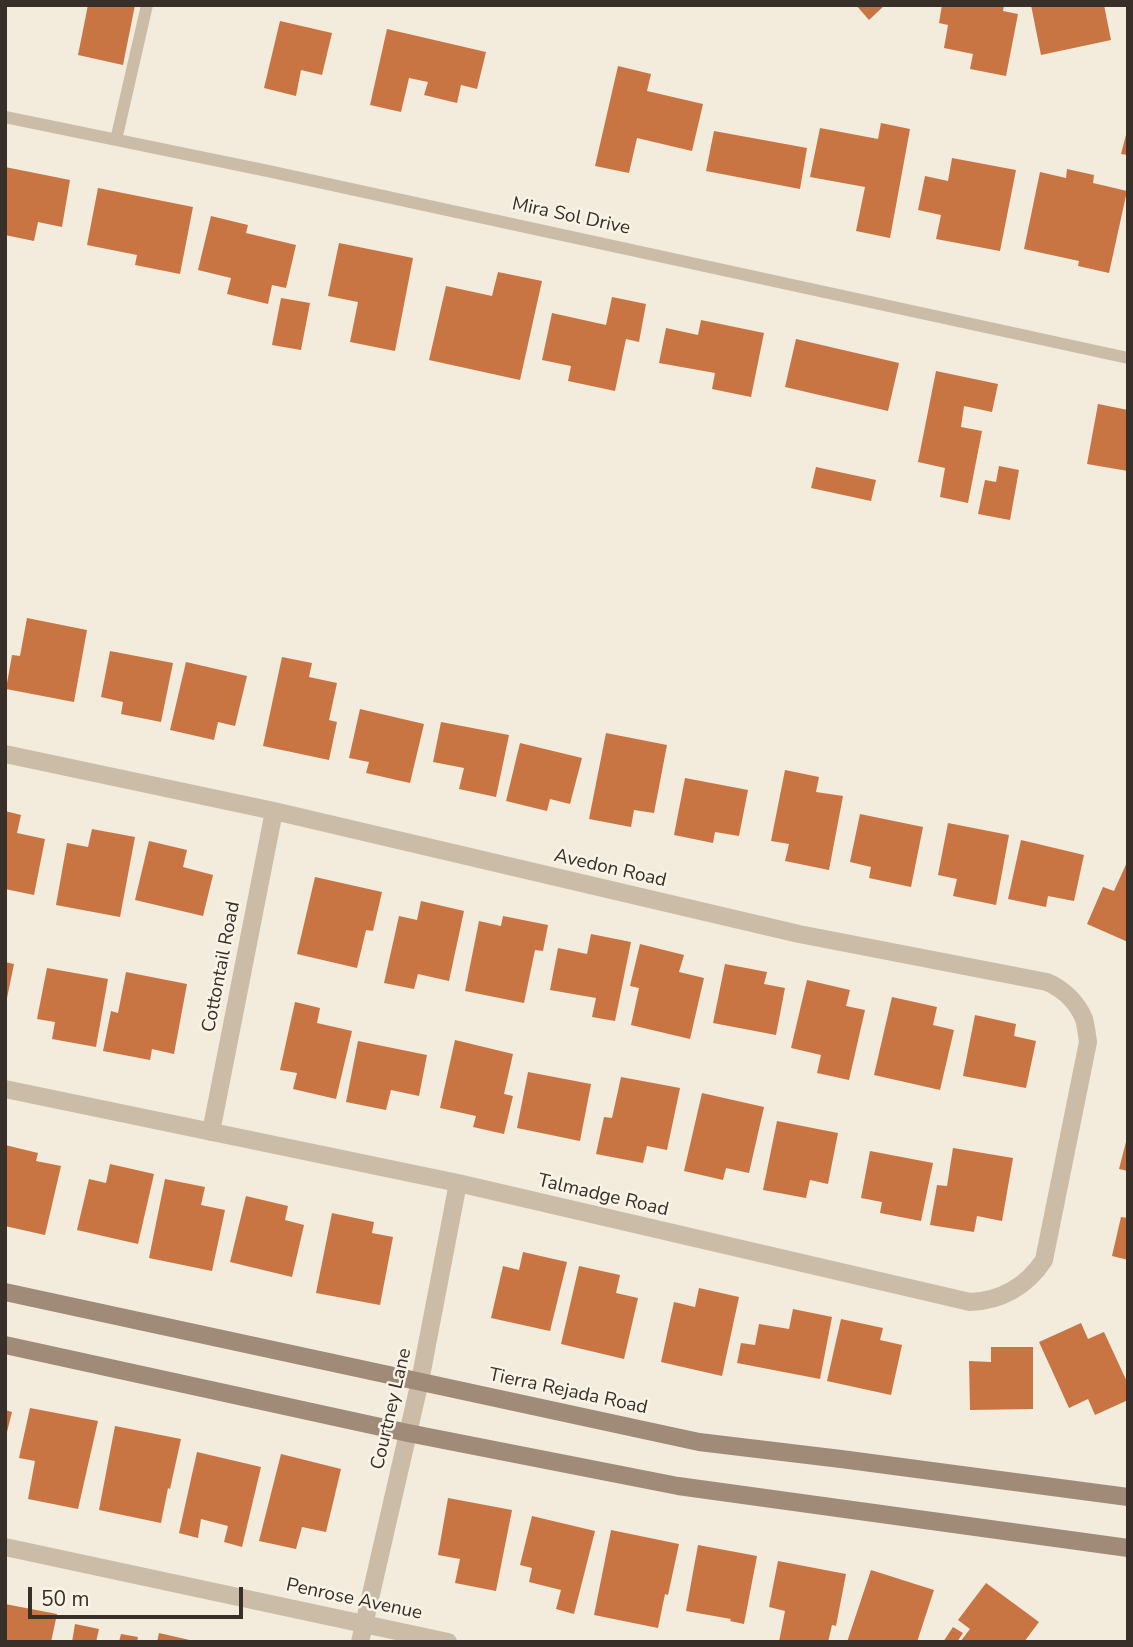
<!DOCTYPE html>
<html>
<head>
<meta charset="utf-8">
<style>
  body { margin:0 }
  #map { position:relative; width:1133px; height:1647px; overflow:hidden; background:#f3ebdb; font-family:"Nunito Sans",sans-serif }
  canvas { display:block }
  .frame { position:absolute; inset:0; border:7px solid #372f28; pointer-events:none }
  .scale { position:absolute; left:28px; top:1587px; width:215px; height:32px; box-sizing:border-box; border:4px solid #372f28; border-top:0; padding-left:9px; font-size:21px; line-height:24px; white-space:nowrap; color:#372f28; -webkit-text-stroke:5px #faf4e8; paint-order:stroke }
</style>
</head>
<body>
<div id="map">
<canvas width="1133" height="1647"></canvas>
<div class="frame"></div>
<div class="scale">50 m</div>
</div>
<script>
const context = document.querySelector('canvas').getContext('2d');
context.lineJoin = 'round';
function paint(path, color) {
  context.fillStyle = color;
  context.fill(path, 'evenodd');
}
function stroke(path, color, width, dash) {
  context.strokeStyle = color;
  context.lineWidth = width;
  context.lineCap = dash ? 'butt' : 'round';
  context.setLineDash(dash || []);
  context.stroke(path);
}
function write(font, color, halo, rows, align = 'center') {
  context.font = font + ' "Nunito Sans",sans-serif';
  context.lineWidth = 5;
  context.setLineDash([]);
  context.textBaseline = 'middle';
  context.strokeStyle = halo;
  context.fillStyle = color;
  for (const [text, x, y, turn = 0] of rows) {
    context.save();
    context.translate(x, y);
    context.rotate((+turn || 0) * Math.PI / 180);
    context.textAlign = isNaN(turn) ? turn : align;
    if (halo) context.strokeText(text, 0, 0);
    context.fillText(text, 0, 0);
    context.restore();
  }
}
paint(new Path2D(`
  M88,5H135L123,65L78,55Z
  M856,5H885L869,20Z
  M942,5H1004L1003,11L1018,14L1006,76L970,69L973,54L944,48L948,25L939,23Z
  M1031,5H1104L1111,40L1041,55Z
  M280,21L332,33L322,75L301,70L296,96L264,88Z
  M387,29L486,52L477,89L461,85L457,103L424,95L428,82L409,78L401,112L370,105Z
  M618,66L651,74L647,91L703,104L692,151L637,138L629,173L595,166Z
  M881,123L910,129L890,238L856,231L865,187L810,177L820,128L878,139Z
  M714,131L807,148L800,189L706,171Z
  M1127,131H1128V155L1121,154Z
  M952,158L1016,170L1000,251L936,239L941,215L918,210L925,176L948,181Z
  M5,167L70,180L62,227L38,222L34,241L5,235Z
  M1067,169L1094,175L1093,183L1127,191L1109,273L1078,266L1079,261L1024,249L1040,172L1066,178Z
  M98,188L193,207L180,274L135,265L137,255L87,245Z
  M211,216L248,225L246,233L296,245L286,288L272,285L268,304L227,294L231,278L198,270Z
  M339,243L413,258L395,351L350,342L358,302L328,296Z
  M498,272L542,281L520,380L429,360L446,286L492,296Z
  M612,297L646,304L639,342L626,339L615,391L568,381L571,366L542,360L552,313L606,325Z
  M281,298L310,303L301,350L272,345Z
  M701,320L764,333L751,397L712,389L715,373L659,363L666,328L698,335Z
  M796,339L899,363L888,411L785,387Z
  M936,371L998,384L992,412L964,406L961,427L982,431L968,503L940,497L945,468L918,462Z
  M1098,404L1128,410V471L1087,464Z
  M999,466L1019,470L1010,520L978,514L985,480L996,482Z
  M816,467L876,480L871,501L811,488Z
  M27,618L87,630L74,702L6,689L12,655L20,656Z
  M110,651L173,663L161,722L121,714L123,702L101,697Z
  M282,657L312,663L309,677L337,683L329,720L337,722L329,760L263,746Z
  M186,662L247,676L235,726L218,722L214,740L170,730Z
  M360,709L424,724L410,783L366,773L369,762L349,758Z
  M441,722L509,735L496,797L459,789L464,768L433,762Z
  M606,733L667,745L654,813L634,810L631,827L589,819Z
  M520,743L582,758L570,804L550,799L547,811L506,801Z
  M785,770L819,777L816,792L843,796L829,870L785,861L789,844L771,841Z
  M685,778L748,790L739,836L715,832L713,843L674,835Z
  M5,811L21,815L17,833L45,839L34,895L5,889Z
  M860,814L923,827L911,887L869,878L871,867L850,862Z
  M948,823L1009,835L996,905L953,896L957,879L938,875Z
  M92,829L135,837L120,917L56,905L67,843L88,847Z
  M1021,840L1084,855L1074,901L1048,896L1046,907L1008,899Z
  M149,841L187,850L183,867L213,875L203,916L135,900Z
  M1128,860V942L1087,924L1103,887L1114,891Z
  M315,877L382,892L373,931L366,930L357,968L297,954Z
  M421,901L464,911L449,981L418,974L414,989L384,983L399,916L417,920Z
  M503,916L548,925L543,951L535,950L524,1003L465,991L479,921L501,926Z
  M591,934L631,942L615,1021L592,1017L596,998L550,990L558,948L587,954Z
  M640,944L684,955L679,972L704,978L690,1039L631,1025L639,988L630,986Z
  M5,962L14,964L6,1003H5Z
  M725,964L767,972L764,984L785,988L776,1035L713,1023Z
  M47,968L108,979L96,1047L52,1039L55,1022L37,1019Z
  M126,972L187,984L174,1054L152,1049L150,1060L103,1051L111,1011L118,1013Z
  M807,980L850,990L846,1006L865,1010L849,1080L817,1073L821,1055L791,1048Z
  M892,997L937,1007L933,1025L954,1030L940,1090L874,1075Z
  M295,1002L320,1008L317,1023L352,1031L336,1099L293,1089L297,1073L280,1070Z
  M975,1015L1016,1024L1014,1036L1036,1041L1026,1088L963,1076Z
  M455,1040L513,1054L504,1094L513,1096L504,1134L473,1127L476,1116L440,1108Z
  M358,1041L427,1055L419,1096L391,1090L386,1110L346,1102Z
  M528,1072L591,1084L580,1141L517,1128Z
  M621,1077L680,1088L667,1150L647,1146L643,1163L596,1154L604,1117L612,1118Z
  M702,1093L764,1107L749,1173L726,1168L723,1180L684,1171Z
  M777,1121L838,1133L828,1184L810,1180L806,1198L763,1190Z
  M1127,1138L1128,1139V1171L1119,1169Z
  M5,1145L38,1153L36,1161L61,1166L45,1235L5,1226Z
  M953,1148L1013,1158L1002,1221L977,1216L974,1232L930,1225L937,1185L947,1186Z
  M870,1151L933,1163L921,1221L880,1213L882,1202L861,1198Z
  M110,1164L154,1174L138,1244L77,1230L89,1179L106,1183Z
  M165,1179L205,1187L201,1205L225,1210L212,1271L149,1258Z
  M246,1196L288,1206L285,1220L304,1225L292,1277L230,1262Z
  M332,1213L374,1222L372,1233L393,1237L380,1305L316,1293Z
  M1121,1217L1128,1218V1260L1112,1256Z
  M523,1252L567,1262L550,1331L491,1318L503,1266L519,1270Z
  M579,1266L620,1275L616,1293L638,1298L624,1359L561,1344Z
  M699,1288L739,1297L722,1376L661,1362L674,1302L695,1307Z
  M793,1309L832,1317L820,1379L737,1363L741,1343L755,1345L759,1324L789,1329Z
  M841,1319L883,1328L880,1340L902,1345L891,1395L827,1381Z
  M1081,1323L1088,1339L1104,1332L1128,1384V1400L1095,1415L1088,1399L1069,1408L1039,1342Z
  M991,1347H1033V1409L970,1410L969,1361L991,1362Z
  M30,1408L98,1421L78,1509L28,1499L35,1461L19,1458Z
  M5,1410L12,1412L6,1436H5Z
  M115,1426L181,1439L170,1489L168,1488L161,1523L99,1510Z
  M197,1452L261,1467L242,1547L224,1542L228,1526L201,1519L198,1538L179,1533Z
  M281,1454L341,1469L326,1532L302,1527L296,1549L259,1541Z
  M448,1498L512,1510L496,1591L455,1583L460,1559L438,1555Z
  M532,1516L595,1531L574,1614L556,1609L561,1590L529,1582L532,1568L520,1565Z
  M611,1530L679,1544L668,1595L665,1594L658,1628L594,1615Z
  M698,1545L757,1556L744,1624L730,1621L731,1619L686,1611Z
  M778,1561L846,1574L836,1626L832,1625L828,1642H779L785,1611L769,1607Z
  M871,1570L934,1590L917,1642H847Z
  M986,1583L1039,1622L1024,1642H960L970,1629L958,1620Z
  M5,1604L57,1614L51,1642H5Z
  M75,1624L99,1629L96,1642H72Z
  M953,1627L963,1633L957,1642H943Z
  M159,1633L194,1641V1642H157Z
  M121,1634L138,1637L137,1642H119Z`), '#c97543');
stroke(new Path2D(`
  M5,117L268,171L1128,358
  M116,140L147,5`), '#cbbca7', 12);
stroke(new Path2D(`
  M5,754L274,811L799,934L1047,982C1063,989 1077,1002 1084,1019C1086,1026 1087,1035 1088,1042L1044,1260C1027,1286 1001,1301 970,1302L458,1183L5,1089
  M211,1132L274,811
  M5,1547L448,1642
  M360,1642L420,1381L458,1183`), '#cbbca7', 18);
stroke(new Path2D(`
  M5,1292L699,1442L841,1459L1128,1497
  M5,1345L408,1433L678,1486L1128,1548`), '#9f8b78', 18);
write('19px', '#372f28', '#faf4e8', [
  ["Mira Sol Drive",571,217,12],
  ["Avedon Road",610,869,13],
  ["Cottontail Road",222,967,-79],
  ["Talmadge Road",603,1196,13],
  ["Tierra Rejada Road",568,1392,12],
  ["Courtney Lane",392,1409,-77],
  ["Penrose Avenue",354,1600,12]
]);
</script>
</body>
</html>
